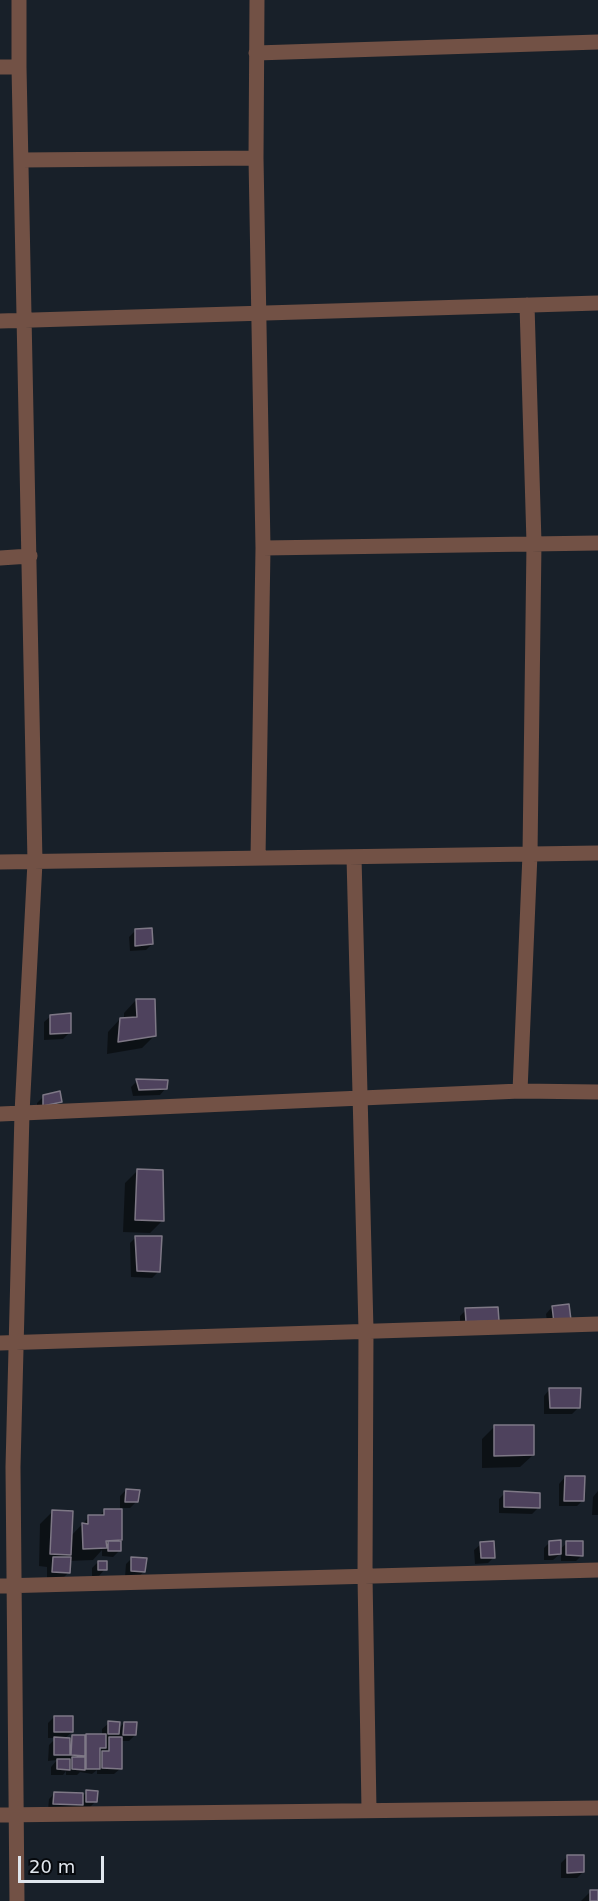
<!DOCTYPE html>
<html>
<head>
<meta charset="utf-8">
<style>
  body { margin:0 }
  #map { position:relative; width:598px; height:1901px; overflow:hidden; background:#182029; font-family:"DejaVu Sans",sans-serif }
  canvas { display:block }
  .scale { position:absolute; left:18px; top:1856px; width:86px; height:27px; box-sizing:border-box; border:3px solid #e0e6ed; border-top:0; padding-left:8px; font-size:18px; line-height:21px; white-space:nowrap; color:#e0e6ed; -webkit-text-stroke:4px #06090d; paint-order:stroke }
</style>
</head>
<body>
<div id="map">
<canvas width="598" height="1901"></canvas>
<div class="scale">20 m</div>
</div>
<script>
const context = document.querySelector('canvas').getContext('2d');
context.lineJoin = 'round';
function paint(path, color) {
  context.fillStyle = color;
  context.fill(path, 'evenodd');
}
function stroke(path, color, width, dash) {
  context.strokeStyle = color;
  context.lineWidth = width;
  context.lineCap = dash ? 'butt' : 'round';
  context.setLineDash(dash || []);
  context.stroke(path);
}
paint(new Path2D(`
  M135,931L152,944L146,950L130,951L129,937Z
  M136,1000L155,1035L142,1048L107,1054L108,1032L120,1019H124V1013Z
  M51,1016L69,1033L63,1039L44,1040V1022Z
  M137,1081L166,1088L160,1095L133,1096L131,1087Z
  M44,1096L61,1102L55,1108L37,1111V1103Z
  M137,1171L162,1221L150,1233L123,1232L125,1183Z
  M136,1237L158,1272L152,1278L131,1277L130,1243Z
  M568,1305L548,1328L546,1314L552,1307Z
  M466,1310L497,1321L460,1328V1316Z
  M550,1389L578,1408L572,1414H544V1396Z
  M494,1427L533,1455L520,1467L482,1468V1439Z
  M565,1477L583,1500L577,1506H559V1484Z
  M126,1490L137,1501L130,1508H120L119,1551L113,1557L102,1556V1550L93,1560L69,1561V1572L63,1578H47V1567L39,1566L40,1524L53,1511L70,1537L89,1517L99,1516L104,1511L120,1510V1496Z
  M598,1491V1515H592L593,1497Z
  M505,1493L538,1508L532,1514L499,1513V1499Z
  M550,1542L559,1550L567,1543L582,1555L576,1561H561V1553L553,1560H544V1548Z
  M481,1544L494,1557L488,1563L475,1564L474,1550Z
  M132,1558L144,1571L138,1578L125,1577L126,1564Z
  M98,1562L105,1569L99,1576H92V1568Z
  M54,1717L72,1732L64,1739L102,1736V1729L109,1723L118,1729L124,1723L135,1735L129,1741H121V1768L114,1774H97V1770L92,1774L80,1772L77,1775H66V1771L63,1775H51V1767L57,1760L48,1761L49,1745L56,1738H48V1723Z
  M87,1792L96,1801L90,1807L48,1810L49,1799L55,1793L82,1797Z
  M567,1857L583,1872L577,1878H561V1863Z
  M590,1892H598V1901H581Z`), '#0007');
const building = new Path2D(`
  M152,928L153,944L135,946V929Z
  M136,999H155L156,1036L118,1042L120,1018L137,1017Z
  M71,1013V1033L50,1034V1015Z
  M136,1079L168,1080L167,1089L139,1090Z
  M60,1091L62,1102L43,1106V1095Z
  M137,1169L163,1170L164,1221L135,1220Z
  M135,1236H162L160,1272L137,1271Z
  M569,1304L571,1320L554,1323L552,1306Z
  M498,1307L499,1321L466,1322L465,1308Z
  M549,1388H581L580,1408H550Z
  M494,1425H534V1455L494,1456Z
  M565,1476H585L584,1501H564Z
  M126,1489L140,1490L138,1502H125Z
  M504,1491L540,1493V1508L504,1507Z
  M104,1509H122V1540L106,1541L107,1548L83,1549L82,1523L88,1524V1515H104Z
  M52,1510L73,1511L71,1555L50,1554Z
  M561,1540V1554L549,1555V1541Z
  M108,1541H121V1551H108Z
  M494,1541L495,1558H481L480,1542Z
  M566,1541H583V1556L566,1555Z
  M53,1557H71L70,1573L52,1572Z
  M131,1557L147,1558L145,1572L131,1571Z
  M98,1561H107V1570H98Z
  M54,1716H73V1732H54Z
  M108,1721L120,1722L119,1734H108Z
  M124,1722H137L136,1735H123Z
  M86,1734H106V1748H100V1769H86Z
  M72,1735H85V1756L71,1755Z
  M54,1737L70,1738V1755H54Z
  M109,1737H122V1769L102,1768V1751H109Z
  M72,1757H85V1770L72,1769Z
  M57,1759H70V1770L57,1769Z
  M86,1790L98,1791L97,1802H86Z
  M54,1792L83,1793V1805L53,1804Z
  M567,1855H584V1872L567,1873Z
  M590,1890H598V1901H590Z`);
paint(building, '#4e425d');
stroke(building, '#7e7886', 1.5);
stroke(new Path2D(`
  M257,0L256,158L263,548L258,858
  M256,53L598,42
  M0,67H19L35,862L22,1113L13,1467L17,1901
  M19,67V0
  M21,160L256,158
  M0,321L598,303
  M263,548L598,543
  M0,558L30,556
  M354,857L366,1330L365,1576L369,1810
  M0,862L598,853
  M520,1091L530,854L534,543L527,305
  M0,1114L520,1091L598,1092
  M0,1343L598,1324
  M0,1586L598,1570
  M0,1815L598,1808`), '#725145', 15);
</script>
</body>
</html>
